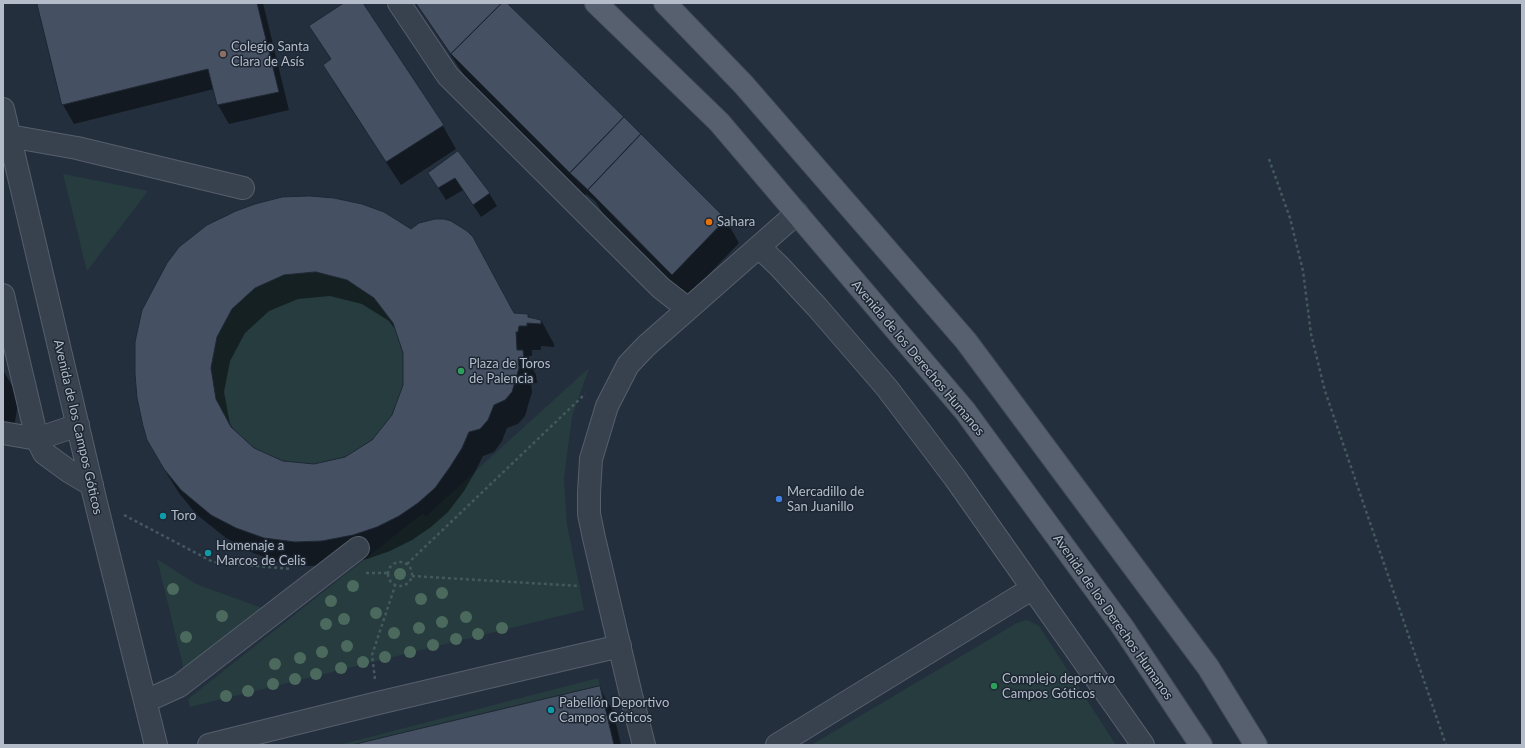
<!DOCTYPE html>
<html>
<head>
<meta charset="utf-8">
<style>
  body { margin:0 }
  #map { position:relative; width:1525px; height:748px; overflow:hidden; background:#242f3e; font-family:Lato,sans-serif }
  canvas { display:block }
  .frame { position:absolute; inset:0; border:4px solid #b4bcc9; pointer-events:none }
</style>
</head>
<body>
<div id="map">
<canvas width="1525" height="748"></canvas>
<div class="frame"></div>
</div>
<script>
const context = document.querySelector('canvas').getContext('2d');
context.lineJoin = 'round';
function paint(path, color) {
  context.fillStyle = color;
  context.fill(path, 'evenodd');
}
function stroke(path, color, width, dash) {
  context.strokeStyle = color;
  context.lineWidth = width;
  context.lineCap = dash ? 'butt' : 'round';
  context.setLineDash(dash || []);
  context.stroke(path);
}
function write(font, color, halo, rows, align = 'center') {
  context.font = font + ' Lato,sans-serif';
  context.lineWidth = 3;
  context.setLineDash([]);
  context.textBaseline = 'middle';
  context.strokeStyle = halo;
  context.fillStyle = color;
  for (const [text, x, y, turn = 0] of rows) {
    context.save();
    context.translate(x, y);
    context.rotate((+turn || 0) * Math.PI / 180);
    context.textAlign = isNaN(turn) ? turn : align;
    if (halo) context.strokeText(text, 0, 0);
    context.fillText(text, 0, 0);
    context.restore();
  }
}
paint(new Path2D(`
  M63,174L148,191L87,271Z
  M212 368a96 96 0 1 1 192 0a96 96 0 1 1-192 0Z
  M589,368L572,417L564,478L567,525L584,610L190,707L188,699L423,513L426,516Z
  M157,559L196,584L262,608L184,670Z
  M1027,620L1039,626L1116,745H811L1017,623Z
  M598,678L614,745H339Z`), '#263c3f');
paint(new Path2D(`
  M38,3H263L289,110L229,124L218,105L214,89L74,124L63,105Z
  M346,3H362L443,126L456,149L401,185L338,89L324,65L331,60L310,26Z
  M416,3H506L726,220L739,243L686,298L603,214L596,202L586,194L584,196L466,78Z
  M458,152L489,193L497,206L481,217L463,190L446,200L429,173Z
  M208,226L514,314L528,315L530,318L541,320L554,344V347L541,346V350H532V356H529V362L536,375L537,383H531L532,392L525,416L518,424L507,428L502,441L494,452L483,456L475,472L464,491L448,512L431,527L412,540L390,551L367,559L336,565L309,566L278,562L251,552L226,538L196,514L179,493L164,469ZM330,296L362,304L389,321L398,333L404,353V385L393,416L373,441L346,458L314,465L282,462L253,449L233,430L230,424L224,392L230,361L245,333L269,311L298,299Z
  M3,370L19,398L13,433L3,431Z
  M599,687L613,711L621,745H357Z`), '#0007');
const building = new Path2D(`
  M37,3H257L279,92L217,105L208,69L62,105Z
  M344,3H363L444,125L386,162L323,65L331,59L309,26Z
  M416,3H502L451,54Z
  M502,3H507L624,117L570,173L451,54Z
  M624,117L641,134L588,190L570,173Z
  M641,134L726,219L672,275L588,190Z
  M458,151L490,193L473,205L455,178L438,188L428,173Z
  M310,196L334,198L362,204L384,212L411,229L419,223L435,219H444L451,221L467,231L473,237L514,313L528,314V317L541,320V324L527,323V326H519L518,332H516L517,350H523L524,359H518L519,368L512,392L505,400L494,405L488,420L480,429L469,432L462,448L450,467L435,488L418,503L399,516L377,527L353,535L322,541L295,542L264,538L236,528L211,515L181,490L164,469L147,440L143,426L137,398L135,374V342L142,310L167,263L179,247L207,225L236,211L255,204L282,197ZM316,272L347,280L374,298L393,323L403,353V385L392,415L372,440L345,457L314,464L283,461L254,448L231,427L216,399L211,368L217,337L232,309L255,288L284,275Z
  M600,686L614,745H352L393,735Z`);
paint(building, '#455162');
stroke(building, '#1f2835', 1);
const minor = new Path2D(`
  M399,3L448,76L661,288L688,309
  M3,109L95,499L156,745
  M9,136L77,148L243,188
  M759,247L779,266L817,307L887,388L955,478L1143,745
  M3,295L37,439L44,453L70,472L92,485
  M3,433L37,439L78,425
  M146,701L179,686L358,548
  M209,745L378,703L620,646
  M644,745L631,695L594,538L589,514V493L591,459L607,406L628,365L646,346L797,213
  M777,745L1033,588`);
const major = new Path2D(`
  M596,3L719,122L965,411L1122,626L1201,745
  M665,3L744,85L966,341L1208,667L1256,745`);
stroke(minor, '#565f6c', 24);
stroke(major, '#414a57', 24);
stroke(new Path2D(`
  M1269,159L1290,218L1303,271L1311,334L1325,391L1446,745
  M124,515L213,562L291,569
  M388 574a12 12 0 1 1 24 0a12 12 0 1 1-24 0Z
  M407,564L585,394
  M366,573H387
  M412,576L580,586
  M375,679L372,655L395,586`), '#44595c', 2.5, [3, 3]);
stroke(minor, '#38414e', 22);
stroke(major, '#56606e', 22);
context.fillStyle = '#4b6a5d';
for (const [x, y] of [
  [400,574],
  [353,586],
  [173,589],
  [442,593],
  [421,599],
  [331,601],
  [376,613],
  [222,616],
  [466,617],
  [344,619],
  [442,622],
  [326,624],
  [419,628],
  [502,628],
  [394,633],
  [478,634],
  [186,637],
  [456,639],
  [433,645],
  [347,646],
  [322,652],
  [410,652],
  [385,657],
  [300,658],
  [363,662],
  [275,664],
  [341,668],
  [316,674],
  [295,679],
  [273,684],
  [248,691],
  [226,696]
]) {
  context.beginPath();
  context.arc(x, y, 6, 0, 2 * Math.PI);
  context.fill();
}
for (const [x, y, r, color] of [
  [223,54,4,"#8d6e63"],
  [709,222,4,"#e8710a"],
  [461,371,4,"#2e9e5b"],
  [779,499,4,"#3f7fe0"],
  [163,516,4,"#0f9aa8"],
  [208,553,4,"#0f9aa8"],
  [994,686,4,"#2e9e5b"],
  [551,710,4,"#0f9aa8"]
]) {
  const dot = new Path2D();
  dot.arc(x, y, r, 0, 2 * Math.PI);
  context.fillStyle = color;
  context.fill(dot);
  stroke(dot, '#1d2633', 1.5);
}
write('13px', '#b4bcc9', '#1d2633', [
  ["Colegio Santa",231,47],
  ["Clara de Asís",231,62],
  ["Sahara",717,222],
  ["Plaza de Toros",469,364],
  ["de Palencia",469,379],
  ["Mercadillo de",787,492],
  ["San Juanillo",787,507],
  ["Toro",171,516],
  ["Homenaje a",216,546],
  ["Marcos de Celis",216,561],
  ["Complejo deportivo",1002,679],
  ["Campos Góticos",1002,694],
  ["Pabellón Deportivo",559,703],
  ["Campos Góticos",559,718]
], 'left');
write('13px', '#b4bcc9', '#1d2633', [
  ["Avenida de los Derechos Humanos",918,358,50],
  ["Avenida de los Campos Góticos",78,427,77],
  ["Avenida de los Derechos Humanos",1113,617,55]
]);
</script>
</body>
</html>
